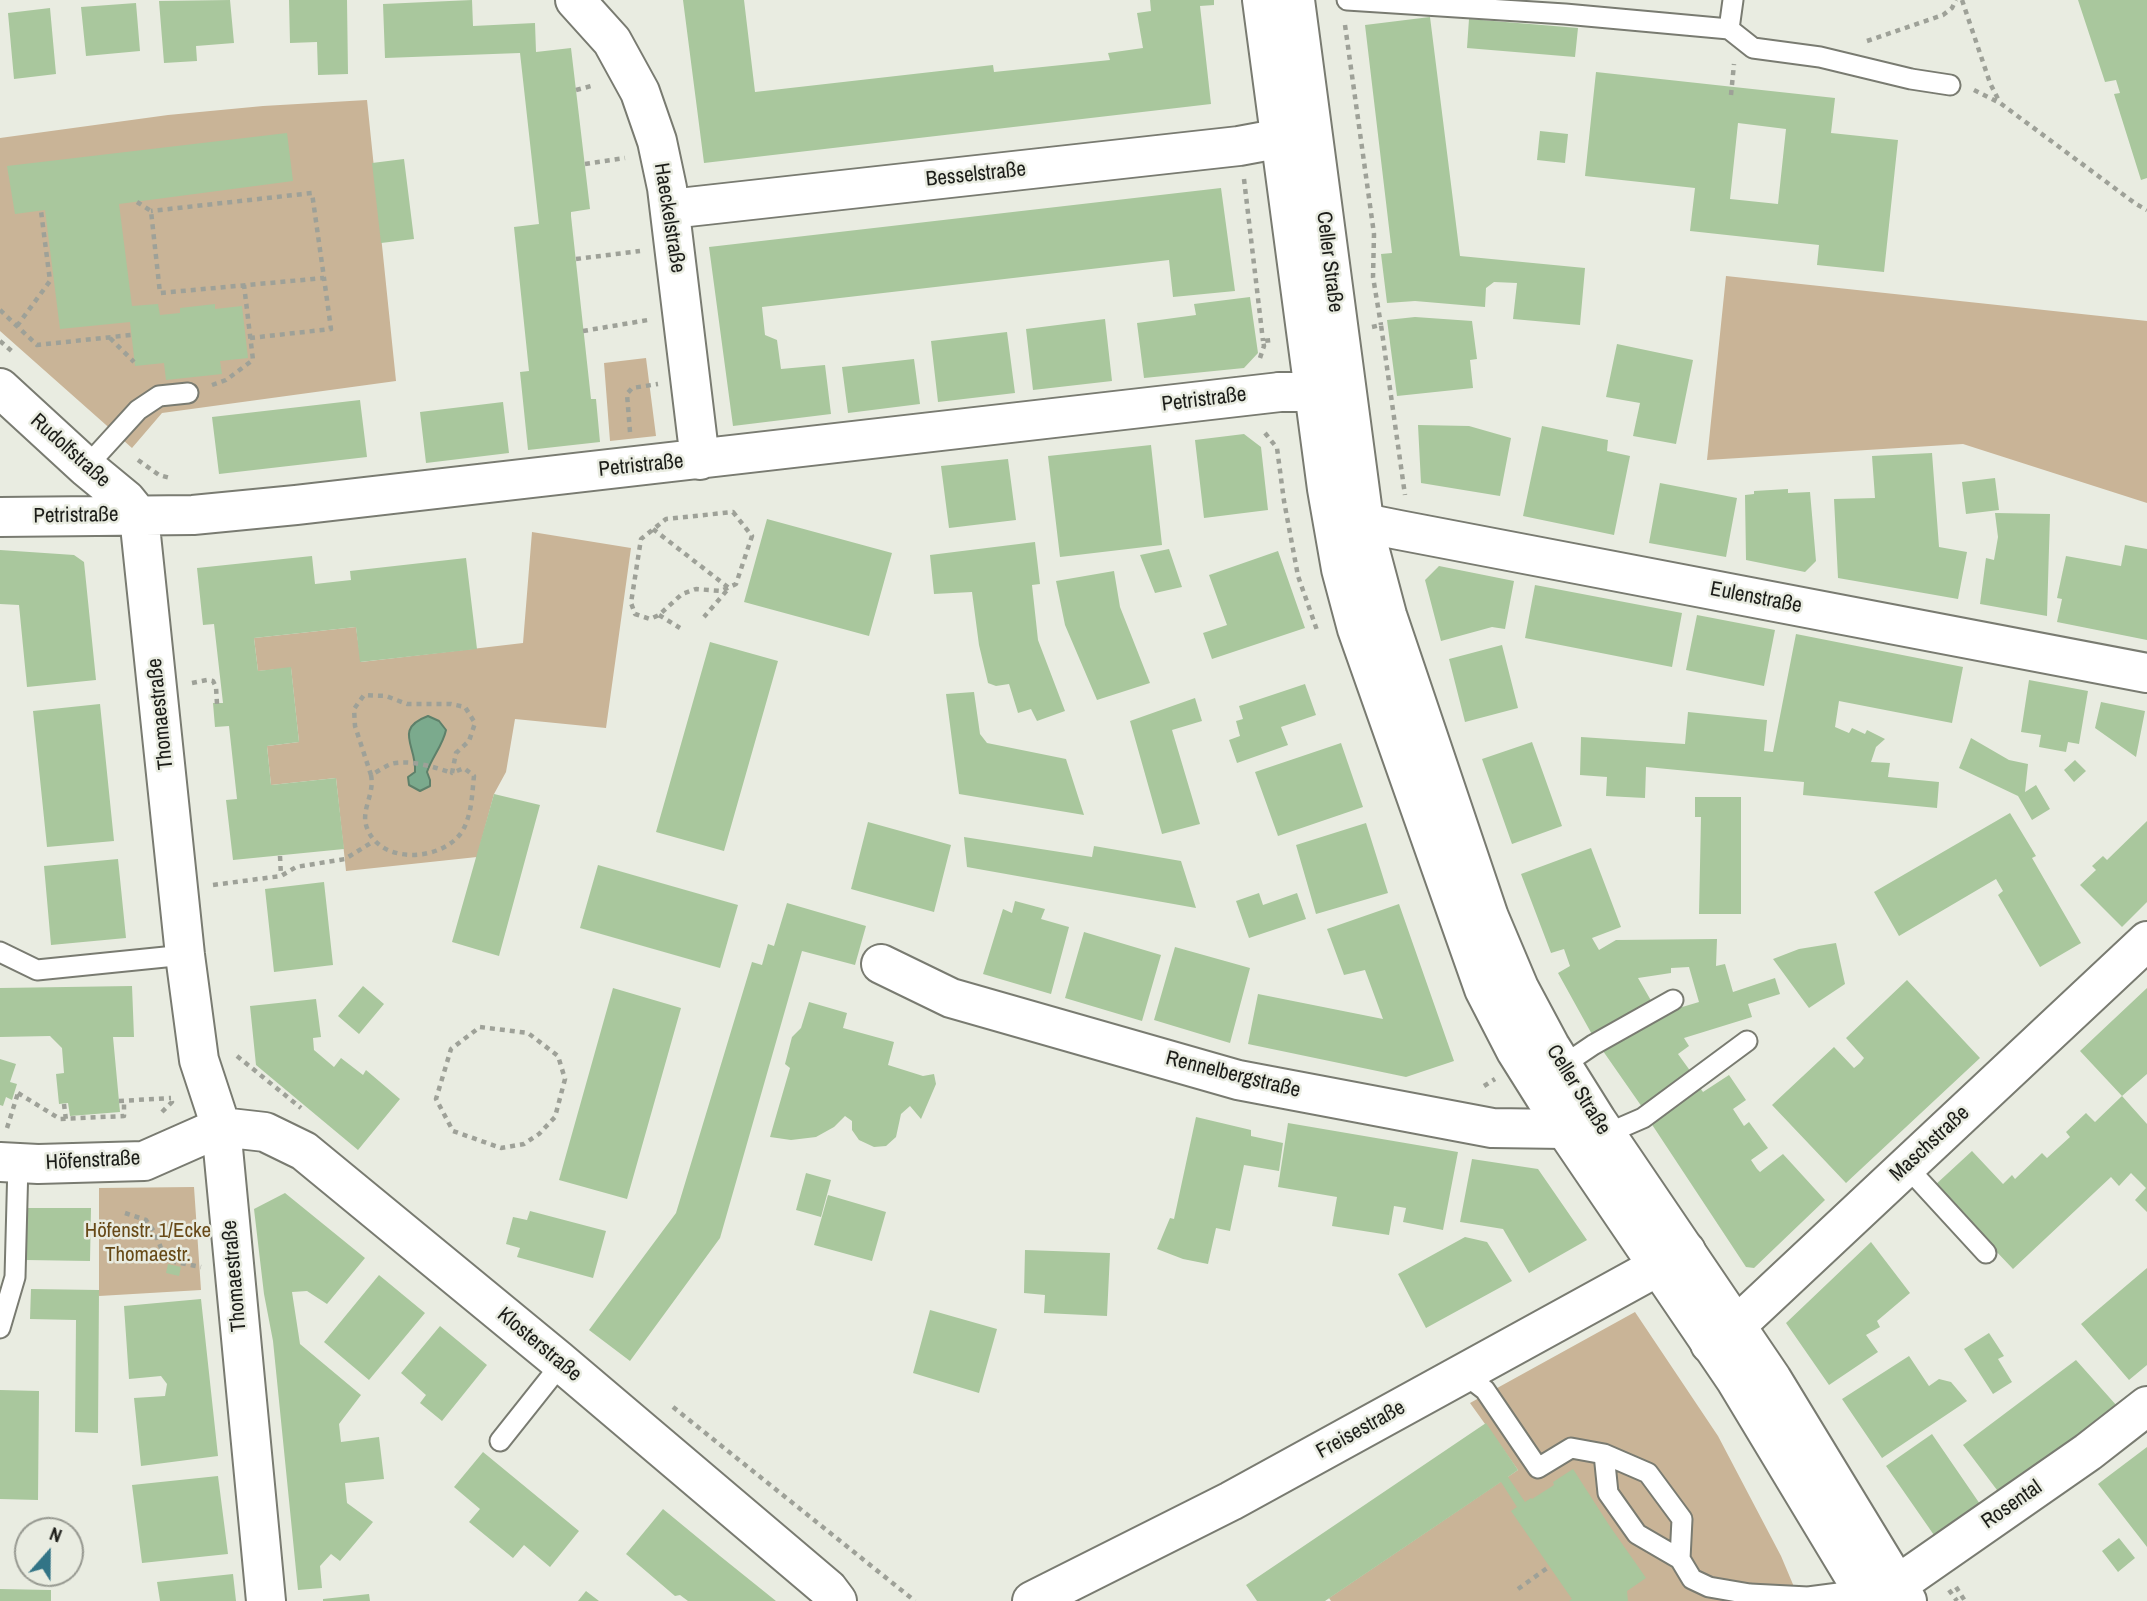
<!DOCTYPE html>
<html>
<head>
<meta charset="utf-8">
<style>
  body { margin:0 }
  #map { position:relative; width:2147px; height:1601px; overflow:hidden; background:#e9ece1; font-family:"Archivo Narrow",sans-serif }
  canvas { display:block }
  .north { position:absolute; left:14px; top:1517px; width:70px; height:70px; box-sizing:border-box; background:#e9ece1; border:2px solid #979991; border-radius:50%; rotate:21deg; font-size:19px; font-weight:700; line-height:28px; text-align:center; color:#1c1d19 }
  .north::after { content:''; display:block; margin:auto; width:24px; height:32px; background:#327486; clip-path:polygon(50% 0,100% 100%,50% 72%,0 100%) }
</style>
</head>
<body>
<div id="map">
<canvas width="2147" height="1601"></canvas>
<div class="north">N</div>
</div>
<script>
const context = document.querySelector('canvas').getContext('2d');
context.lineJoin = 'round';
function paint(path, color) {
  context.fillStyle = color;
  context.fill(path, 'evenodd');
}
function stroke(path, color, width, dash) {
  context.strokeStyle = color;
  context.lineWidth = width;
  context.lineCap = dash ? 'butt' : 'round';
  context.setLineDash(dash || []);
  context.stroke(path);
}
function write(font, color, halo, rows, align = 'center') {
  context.font = font + ' "Archivo Narrow",sans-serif';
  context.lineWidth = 5;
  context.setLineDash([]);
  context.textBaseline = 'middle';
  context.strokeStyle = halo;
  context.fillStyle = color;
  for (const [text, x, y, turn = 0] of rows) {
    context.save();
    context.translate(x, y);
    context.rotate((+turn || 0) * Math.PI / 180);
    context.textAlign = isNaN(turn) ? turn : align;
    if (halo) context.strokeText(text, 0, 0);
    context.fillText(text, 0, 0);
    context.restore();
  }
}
paint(new Path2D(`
  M367,100L396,381L162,413L132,448L0,331V138L168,115L263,106Z
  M1726,276L2147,321V503L1963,444L1707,460Z
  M646,358L656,436L610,441L604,363Z
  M532,532L631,548L606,728L515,719L506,772L494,794L477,857L346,871L336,778L271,785L267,746L299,742L291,668L258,671L254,638L356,627L361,662L523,643Z
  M194,1187L201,1290L99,1296V1188Z
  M1635,1312L1718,1436L1781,1556L1800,1601H1331L1329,1598L1518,1470L1470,1403Z`), '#c9b497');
const water = new Path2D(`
  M428,716L439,721L446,730C443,745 432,757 427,772L430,780V786L420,791L409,785L408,777L415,772C417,746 393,729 428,716Z`);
paint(water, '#7baa8d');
stroke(water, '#5e806a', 2);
paint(new Path2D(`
  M230,0L234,43L196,46L197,61L164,63L159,1Z
  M289,0H347L348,74L318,75L317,42L290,43Z
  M472,0L473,26L535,23L536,52L571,48L590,209L571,212V216L591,399H596L600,442L528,450L520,372L529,371L514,227L539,224L520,53L385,58L383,4Z
  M683,0H744L755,92L993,65L994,72L1110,60L1108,53L1143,48L1137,13L1151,11L1150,0H1214V5L1200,6L1211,104L704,163Z
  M2078,0H2147V178L2141,180L2114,94L2120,93L2116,80L2105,82Z
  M136,3L140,51L86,56L81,7Z
  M50,8L56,74L14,79L8,13Z
  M1430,17L1460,256L1585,268L1580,325L1513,319L1517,283L1494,282L1486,288L1485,307L1415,301L1387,303L1381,254L1392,253L1365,25Z
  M1469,19L1578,28L1575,57L1467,48Z
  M1596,72L1835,98L1831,133L1898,140L1884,272L1817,265L1819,245L1690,231L1695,188L1585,176ZM1738,123L1786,129L1778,204L1730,199Z
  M1540,131L1568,134L1565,163L1537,160Z
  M287,133L293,181L119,204L132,306L158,304L160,315L180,313V308L215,304V309L242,306L248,358L220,361L222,374L166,380L164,363L135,366L130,322L60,329L45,210L15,214L7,166Z
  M404,159L414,239L381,243L372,163Z
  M1221,188L1235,291L1173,297L1169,260L762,307L765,335L777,340L781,369L825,365L831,414L733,426L709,247Z
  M1250,297L1258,353L1244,368L1144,378L1137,323L1196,315L1194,304Z
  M1415,317L1472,321L1477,359L1470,360L1473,388L1397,396L1387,320Z
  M1105,319L1112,381L1033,390L1026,329Z
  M1007,332L1015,393L938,402L931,341Z
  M1617,344L1693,360L1676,444L1633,436L1640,403L1606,397Z
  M914,359L920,404L848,413L842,367Z
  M360,400L367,457L219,474L212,417Z
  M503,402L509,453L426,463L420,412Z
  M1418,425L1469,426L1511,438L1500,496L1421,483Z
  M1542,426L1608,440L1607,451L1630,456L1614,535L1523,516Z
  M1244,434L1261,447L1268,510L1204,518L1195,440Z
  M1151,445L1162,545L1060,557L1048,456Z
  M1932,453L1939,547L1967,552L1958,599L1838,578L1834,499L1875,498L1872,456Z
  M1008,459L1016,520L949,528L941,466Z
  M1995,478L1999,510L1966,514L1962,482Z
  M1660,483L1737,498L1726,557L1649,543Z
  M1788,489V493L1810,492L1816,561L1805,572L1746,560L1745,495L1754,494V491Z
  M1995,513L2050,514L2047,616L1980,604L1986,558L1994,560L1998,537Z
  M767,519L892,553L869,636L744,602Z
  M1035,542L1040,584L1032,585L1038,640L1065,711L1037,721L1031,709L1018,713L1009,684L996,686L988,683L979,645L972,592L934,594L930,555Z
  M2125,545L2147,549V640L2057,622L2062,599L2057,598L2066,556L2121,566Z
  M1169,549L1182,587L1155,593L1140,555Z
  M0,550L74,555L84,562L96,680L27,687L19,605L0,604Z
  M1278,551L1305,628L1212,659L1203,633L1227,625L1209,575Z
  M312,556L315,584L351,580L350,571L466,558L477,649L360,662L356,627L254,638L258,671L291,667L299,742L267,746L271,785L336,778L344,849L233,860L226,800L237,799L229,726L215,727L213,703H223L214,624L203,625L197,568Z
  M1439,566L1514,581L1505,629L1492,627L1441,641L1425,580Z
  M1114,571L1120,607L1150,683L1097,700L1065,625L1056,581Z
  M1535,585L1682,613L1672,667L1525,638Z
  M1697,615L1775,630L1764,686L1686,670Z
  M1796,634L1963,667L1952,723L1839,701L1835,727L1849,733L1852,728L1865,734L1867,730L1885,739L1876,747L1871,762L1890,763L1888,777L1939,782L1937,808L1803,795L1804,782L1646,767L1645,798L1606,796L1607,777L1580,775L1581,737L1685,744L1688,712L1767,720L1764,751L1773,752Z
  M710,642L778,661L724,851L656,832Z
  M1502,645L1518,708L1465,722L1449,659Z
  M2029,680L2088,691L2079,744L2068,742L2066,752L2039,747L2041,735L2021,732Z
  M1305,684L1316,715L1281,727L1288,745L1237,763L1229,740L1240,736L1236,721L1243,719L1239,706Z
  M974,692L980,734L987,743L1066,759L1084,815L959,794L946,694Z
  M1195,698L1202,721L1172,730L1200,824L1162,834L1130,721Z
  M2101,702L2145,711L2136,757L2095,728Z
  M100,704L114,841L47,847L33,711Z
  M1971,738L2009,760L2028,764L2025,792L2036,785L2050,809L2032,820L2018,796L1959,768Z
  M1532,742L1562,826L1512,844L1482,759Z
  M1341,743L1363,807L1278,836L1255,772Z
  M2075,760L2086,771L2074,782L2064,770Z
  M494,794L540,805L499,956L452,942Z
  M1695,797H1741V914H1699L1701,817H1695Z
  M2010,813L2036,856L2032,858L2081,943L2040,967L1998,895L2003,891L1996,879L1899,936L1874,892Z
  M2147,821V902L2122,927L2080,885L2096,870L2092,866L2103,856L2107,860Z
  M868,822L951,845L934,912L851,889Z
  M1366,823L1388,893L1316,914L1296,845Z
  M964,837L1092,857L1094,846L1181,861L1196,908L967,867Z
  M1591,848L1621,927L1592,938L1599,950L1616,940L1717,939L1716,966L1725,964L1733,992L1775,978L1780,994L1748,1004L1752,1017L1684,1038L1689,1046L1678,1054L1691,1072L1642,1107L1603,1051L1652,1016L1699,1002L1689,967L1671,968V973L1638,978L1653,1004L1594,1038L1558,973L1570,966L1564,949L1551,953L1521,874Z
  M118,859L126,938L51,945L44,866Z
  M598,865L738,905L720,968L580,928Z
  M324,882L333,965L274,972L265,889Z
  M1259,893L1263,905L1297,893L1306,919L1249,938L1236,901Z
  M1015,901L1045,909L1041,919L1069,927L1051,994L983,974L1003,909L1012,913Z
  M787,903L866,926L855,965L802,951L720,1238L630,1361L589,1330L676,1213L752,962L762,965L768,944L774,946Z
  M1399,904L1454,1061L1406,1077L1248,1044L1258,994L1383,1019L1365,970L1344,975L1327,929Z
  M1084,932L1161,955L1142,1021L1065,998Z
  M1836,943L1845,984L1809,1008L1773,959L1799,949Z
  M1175,947L1250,968L1230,1043L1154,1020Z
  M1907,980L1980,1058L1846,1183L1772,1105L1834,1047L1854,1068L1860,1063L1864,1058L1846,1038Z
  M132,986L134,1037H113L120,1112L70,1116L68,1103L59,1104L56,1074L64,1073L62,1048L50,1036L0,1037V988Z
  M363,986L384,1004L359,1034L338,1016Z
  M613,988L681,1008L627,1199L559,1180Z
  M2147,988V1074L2122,1096L2080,1051Z
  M316,999L321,1037L313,1038L314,1050L334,1067L341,1058L363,1075L366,1070L400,1099L358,1150L256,1065L250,1006Z
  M809,1002L847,1013L843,1028L894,1042L888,1065L923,1076L934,1074L936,1084L921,1119L910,1106L901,1114L896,1137L886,1146L874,1147L859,1140L852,1130V1121L845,1116L834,1127L816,1137L791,1140L770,1137L790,1068L785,1064L792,1037L801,1028Z
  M0,1059L16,1064L10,1082L17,1084L12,1100L6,1097L3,1106L0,1105Z
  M1729,1075L1746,1100L1733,1109L1744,1126L1749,1122L1768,1148L1751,1160L1757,1169L1760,1172L1783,1154L1825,1200L1754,1268L1746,1267L1649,1120L1698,1085L1703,1092Z
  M2122,1096L2147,1124V1212L2135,1200L2146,1188L2131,1173L2119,1186L2111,1177L2013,1269L1934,1186L1972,1151L2003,1184L2012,1175L2015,1179L2042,1153L2047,1158L2070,1137L2066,1132L2086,1113L2095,1122Z
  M1196,1117L1251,1130V1136L1283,1143L1279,1171L1244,1165L1230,1231L1216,1228L1208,1264L1183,1259L1157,1249L1170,1218L1174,1219Z
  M1288,1123L1458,1152L1443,1230L1403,1222L1406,1208L1394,1206L1389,1235L1332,1226L1337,1197L1278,1187Z
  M1472,1159L1538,1169L1587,1240L1529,1273L1503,1229L1460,1222Z
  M806,1173L831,1180L821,1217L796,1210Z
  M285,1193L365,1258L327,1304L307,1291L292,1292L300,1344L361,1395L339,1424L341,1442L379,1437L384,1479L345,1483L347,1503L373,1522L340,1561L331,1554L320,1566L322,1588L298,1590L273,1341L264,1294L254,1209Z
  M828,1195L886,1212L872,1261L814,1245Z
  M26,1208H91L90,1261L26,1260Z
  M530,1211L606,1231L593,1278L517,1257L520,1248L506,1244L513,1217L527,1220Z
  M1465,1237L1487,1242L1512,1281L1426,1328L1398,1274Z
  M1871,1242L1910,1293L1877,1321L1880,1327L1866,1335L1878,1352L1829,1385L1786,1323Z
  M1025,1250L1110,1253L1107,1316L1044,1313L1045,1295L1024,1293Z
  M168,1264L181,1267L179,1276L166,1273Z
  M2147,1268V1365L2129,1380L2081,1324Z
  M379,1275L425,1313L369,1380L324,1342Z
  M31,1289L99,1290L98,1433L75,1432L76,1320L30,1319Z
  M201,1299L218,1456L141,1466L134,1398L165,1396L167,1384L161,1376L129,1379L124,1306Z
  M930,1310L997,1329L979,1393L913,1373Z
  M440,1326L487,1365L442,1421L420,1403L426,1395L401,1373Z
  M1989,1333L2004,1356L1998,1359L2012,1382L1993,1394L1964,1349Z
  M1909,1356L1929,1386L1939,1379L1951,1382L1967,1401L1882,1458L1842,1399Z
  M2076,1360L2117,1406L2000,1494L1963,1445Z
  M0,1390L39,1391L38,1500L0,1499Z
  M1486,1423L1518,1470L1508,1477L1525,1502L1531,1498L1532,1499L1554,1485L1553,1482L1573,1469L1609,1525L1646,1578L1627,1591L1628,1601H1569L1572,1599L1511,1511L1517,1507L1501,1482L1325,1601H1257L1246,1585Z
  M1932,1434L1982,1507L1936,1538L1886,1466Z
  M2147,1447V1547L2098,1484Z
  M483,1452L579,1531L550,1567L524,1545L513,1558L469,1522L480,1509L454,1487Z
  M218,1476L228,1554L142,1563L132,1485Z
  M663,1509L720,1556L776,1601H688L680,1595L675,1596L626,1554Z
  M2119,1538L2135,1558L2118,1572L2102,1551Z
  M233,1574L236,1601H160L157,1582Z
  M0,1589L51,1590V1601H0Z
  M586,1591L599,1601H578Z
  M369,1594L370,1601H323V1599Z`), '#a9c79d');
const lane = new Path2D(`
  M1347,0L1565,14L1729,29L1753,48L1820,57L1911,79L1950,85
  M1729,29L1733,0
  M86,467L138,410L159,396L188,393
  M0,952L37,970L185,955
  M1562,1066L1593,1045L1673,1000
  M1606,1134L1643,1118L1747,1041
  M1906,1166L1986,1253
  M0,1328L15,1277L18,1163
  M1464,1374L1485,1390L1538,1468L1571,1448L1604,1454L1648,1473L1682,1519L1680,1559L1692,1579L1709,1587L1750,1594L1808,1597L1862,1590
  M500,1441L562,1363
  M1604,1454L1608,1493L1637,1534L1680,1559`);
const street = new Path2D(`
  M575,0L612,41L640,92L657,141L667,188L700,460
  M670,209L1239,146L1282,138
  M0,388L86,467L126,500L139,516L185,955L199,1060L221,1127L266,1601
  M0,517L193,515L296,505L1280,392
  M1334,523H1364L1399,530L2147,673
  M881,964L951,998L1238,1080L1492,1128L1565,1129L1595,1122
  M221,1127L265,1132L304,1151L558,1360L828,1589L837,1601
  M0,1162L38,1164L144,1161L221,1127
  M1710,1344L1736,1326L2147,941
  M1032,1601L1231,1501L1686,1251
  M1874,1601L2088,1452L2147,1406`);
const secondary = new Path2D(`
  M1262,0L1327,489L1341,569L1357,629L1484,989L1516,1051L1565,1129L1735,1379L1869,1601
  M1295,0L1366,536L1387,615L1489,917L1519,988L1550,1046L1597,1121L1772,1379L1907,1601
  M1280,392H1339`);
stroke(lane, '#797b71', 23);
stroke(street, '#797b71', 42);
stroke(secondary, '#797b71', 42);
stroke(new Path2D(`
  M1962,0L1990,83L2000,103
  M1345,25L1374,234L1373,277L1381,325
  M1867,41L1943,15L1952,8L1956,0
  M576,90L595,85
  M1974,90L2000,103L2136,204L2147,210
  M1731,95L1734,64
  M585,164L625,158
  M1244,179L1263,341
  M137,202L151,211L160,293L324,278L312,193L151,211
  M576,259L640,251
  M0,310L37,345L131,335
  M17,326L50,281L41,211
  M1372,327L1381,325L1405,495
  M583,331L648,320
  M110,338L134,362
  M250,338L331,329L324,278
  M0,341L15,354
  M1260,358L1264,346L1263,341L1272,340
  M212,385L226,380L253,360L244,285
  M630,432L627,394L632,388L658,384
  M1265,433L1277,448L1284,501L1298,576L1318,633
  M138,460L159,475L170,478
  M733,512L752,536L736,584L721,591L696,589L682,594L659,615L650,619L635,614L631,603L641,539L666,519Z
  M653,529L729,588L704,617
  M659,615L680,628
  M192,683L207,680L213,681L216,687L217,704
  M371,775C375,795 360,810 367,828C381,866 445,861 463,830C472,813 472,794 474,776L464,768L452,773L456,753L469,741L475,723L465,707L451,704H407L386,696L364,695L354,709L355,726L371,775C377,772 384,767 391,764C408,759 435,767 452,773
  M280,856L281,876
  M213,885L281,876L296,867L345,859L374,841
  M480,1027L528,1033L558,1056L565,1079L555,1117L539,1134L524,1144L501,1148L453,1131L436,1099L451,1049Z
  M237,1056L301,1108
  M1484,1086L1495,1079
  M18,1093L60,1119L124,1116V1100
  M119,1101L171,1098
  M64,1104L66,1120
  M162,1112L172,1102L171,1097
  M7,1128L18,1093L15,1092
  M125,1213L146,1220L155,1233L161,1248L175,1262L201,1267
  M673,1407L915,1601
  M1956,1587L1965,1601
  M1518,1589L1550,1566
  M1949,1590L1957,1601`), '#9ea198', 4.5, [5, 5]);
stroke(lane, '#fff', 19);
stroke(street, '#fff', 38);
stroke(secondary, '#fff', 38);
write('21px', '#1c1d19', '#e9ece1', [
  ["Besselstraße",976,175,-6],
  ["Haeckelstraße",669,218,81],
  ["Celler Straße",1329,262,83],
  ["Petristraße",1204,400,-7],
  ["Rudolfstraße",70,451,42],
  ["Petristraße",641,466,-6],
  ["Petristraße",76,516,-1],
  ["Eulenstraße",1756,598,11],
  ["Thomaestraße",161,714,-96],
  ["Rennelbergstraße",1233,1075,14],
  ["Celler Straße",1578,1090,58],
  ["Maschstraße",1930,1144,-43],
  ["Höfenstraße",93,1161,-3],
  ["Thomaestraße",235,1276,-95],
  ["Klosterstraße",539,1345,40],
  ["Freisestraße",1361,1430,-29],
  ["Rosental",2012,1505,-35]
]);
write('21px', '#674917', '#e9ece1', [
  ["Höfenstr. 1/Ecke",148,1231],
  ["Thomaestr.",148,1255]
]);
</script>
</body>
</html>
